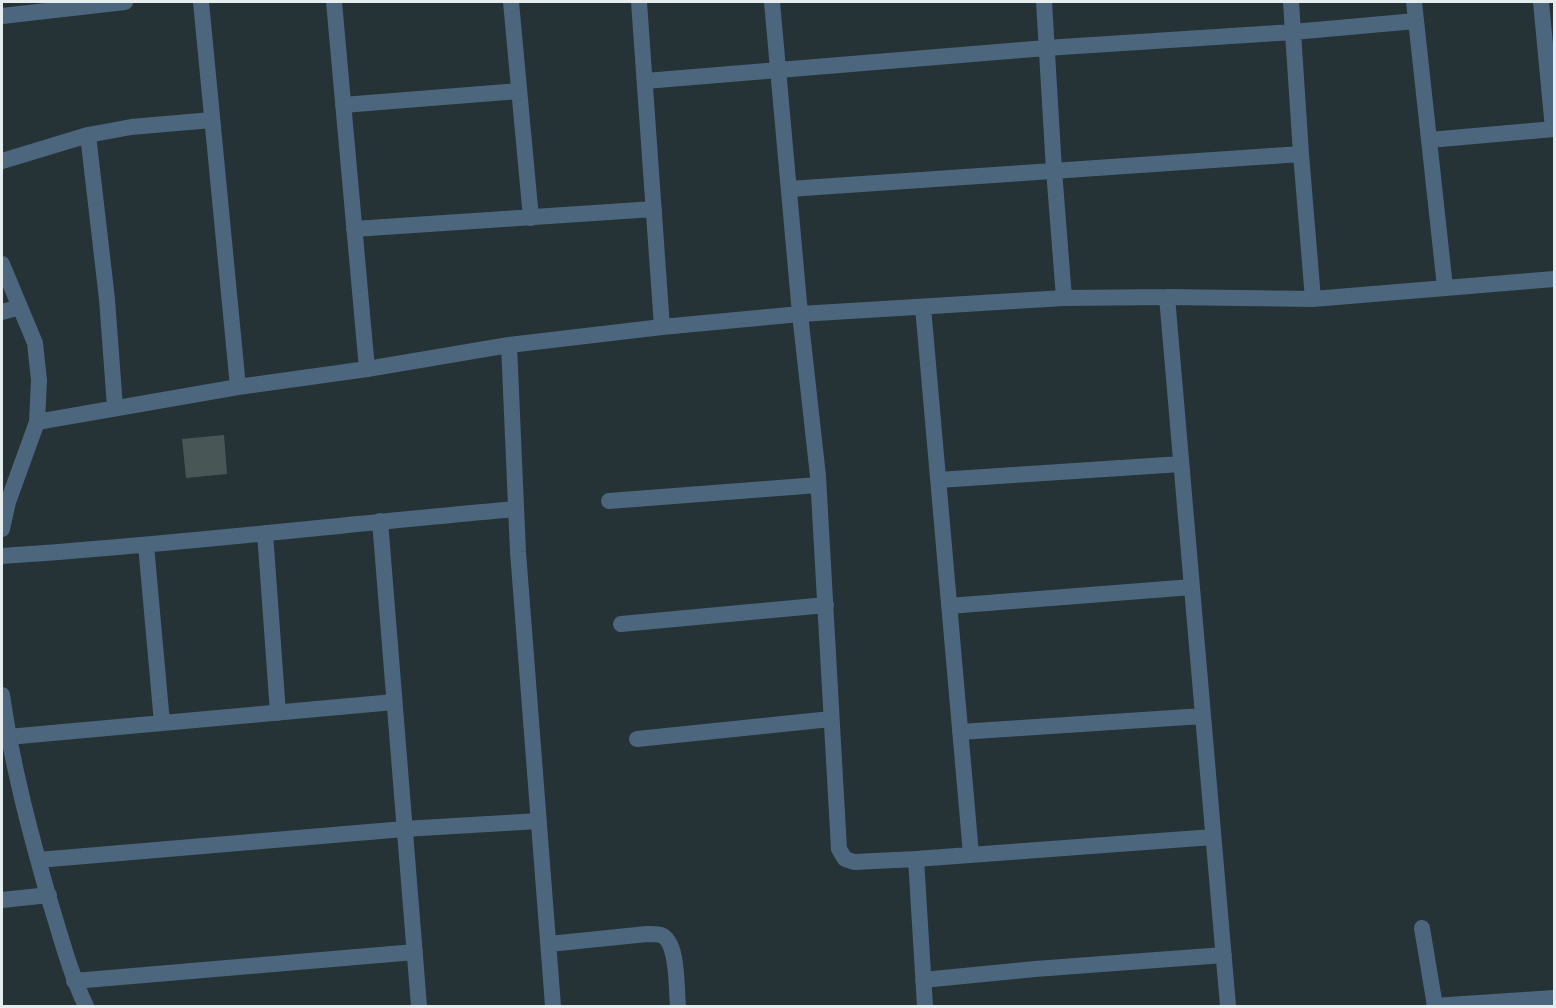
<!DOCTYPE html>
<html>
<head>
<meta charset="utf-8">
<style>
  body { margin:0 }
  #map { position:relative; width:1556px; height:1008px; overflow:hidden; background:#253236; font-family:"Asap Condensed",sans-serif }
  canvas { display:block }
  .frame { position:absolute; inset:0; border:3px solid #e5edef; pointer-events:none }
</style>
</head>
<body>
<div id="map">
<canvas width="1556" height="1008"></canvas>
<div class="frame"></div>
</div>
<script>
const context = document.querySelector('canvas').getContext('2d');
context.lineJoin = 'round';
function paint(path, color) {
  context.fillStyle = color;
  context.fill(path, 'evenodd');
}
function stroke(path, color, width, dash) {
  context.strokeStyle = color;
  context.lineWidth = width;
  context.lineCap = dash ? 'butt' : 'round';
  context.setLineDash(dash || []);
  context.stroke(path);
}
paint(new Path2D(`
  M224,435L227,474L186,478L182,439Z`), '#485755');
stroke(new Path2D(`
  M201,2L238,387
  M334,2L367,369
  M511,2L531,218
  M772,2L800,314L818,476L839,849L845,859L854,862L916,859L925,1006
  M1044,2L1054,170L1064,298
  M1291,2L1301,154L1313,299
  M1414,2L1445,287
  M1541,2L1553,129
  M2,16L125,2
  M645,81L1046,48L1293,32L1416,21
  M343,105L519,91
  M88,135L107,299L115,407
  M1429,140L1554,129
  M2,161L88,135L131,127L212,120
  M789,189L1301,154
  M354,229L654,209
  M2,264L35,343L39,380L37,422L8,502L2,529
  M1167,297L1228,1006
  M923,307L971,854
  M2,312L20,307
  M662,327L800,314L1064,298L1167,297L1313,299L1554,279
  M509,345L518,552L553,1006
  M37,422L238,387L367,369L509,345L662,327L639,2
  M938,480L1181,464
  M609,501L818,485
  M380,521L419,1006
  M265,533L278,713
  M146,545L162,723
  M2,556C173,545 344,524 516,509
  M949,606L1192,587
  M621,624L826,605
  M2,695C12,765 30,833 50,902C61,937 70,973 86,1006
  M960,732L1203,716
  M8,737L394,702
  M637,739L831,719
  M916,859L1213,837
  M38,860L404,829L539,821
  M2,900L49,895
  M1422,928L1435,1006
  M549,944L647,934C651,934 657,934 661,935C679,942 676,990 678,1006
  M923,980L1035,969L1224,955
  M74,981L415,952
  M1434,1006L1554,998`), '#4b667d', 16);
</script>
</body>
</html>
